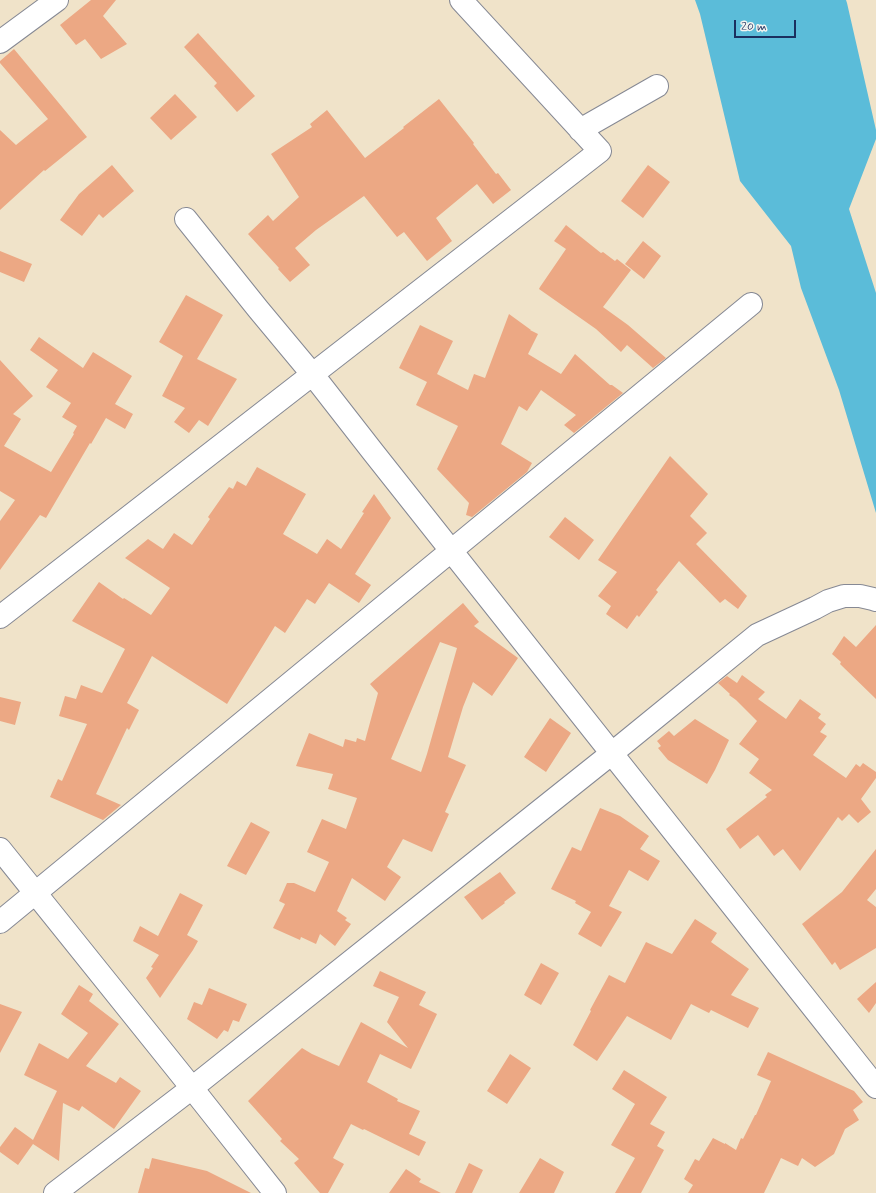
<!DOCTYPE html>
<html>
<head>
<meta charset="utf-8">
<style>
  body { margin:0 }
  #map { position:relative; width:876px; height:1193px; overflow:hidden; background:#f0e3c9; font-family:Mynerve,sans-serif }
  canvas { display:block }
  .scale { position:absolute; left:734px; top:20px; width:62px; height:18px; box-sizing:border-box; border:2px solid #1b2f5e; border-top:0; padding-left:5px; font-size:12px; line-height:14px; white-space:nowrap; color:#1b2f5e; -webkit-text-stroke:3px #f6f6f2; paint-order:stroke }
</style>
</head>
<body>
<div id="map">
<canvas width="876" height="1193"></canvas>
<div class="scale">20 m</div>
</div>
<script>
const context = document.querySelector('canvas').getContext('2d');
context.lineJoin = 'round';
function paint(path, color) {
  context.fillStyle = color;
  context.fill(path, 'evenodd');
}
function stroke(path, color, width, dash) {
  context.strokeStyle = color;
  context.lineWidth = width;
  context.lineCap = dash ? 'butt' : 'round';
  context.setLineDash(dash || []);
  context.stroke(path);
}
paint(new Path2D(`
  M695,0H846L847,3L876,130V139L849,209L876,293V513L839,390L801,288L791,246L740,181L700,14Z`), '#5bbcd9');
paint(new Path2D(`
  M91,0H116L103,16L127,44L101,59L85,39L76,45L60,25Z
  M198,33L255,96L237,112L214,86L217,83L184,47Z
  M14,49L87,137L45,171L44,170L0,210V130L16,145L48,119L0,63V61Z
  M175,94L197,117L171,140L150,118Z
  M439,99L474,143L473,144L496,174L498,173L511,190L493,204L477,184L436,218L452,241L427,261L404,232L397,237L364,196L316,230L295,248L310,265L290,282L278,269L279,268L248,234L268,215L273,221L299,197L271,154L312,127L310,124L327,110L365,158L404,128L403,127Z
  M112,165L134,191L103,218L99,214L82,236L60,220L79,194Z
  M648,165L670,182L643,218L621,201Z
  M566,225L601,253L603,252L615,261L617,259L631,270L603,307L628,325L666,358L653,368L627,345L621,352L596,329L539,289L540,287L566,249L554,241Z
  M643,241L661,256L644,279L625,264Z
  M0,251L32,264L24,282L0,272Z
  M186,295L223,315L197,359L237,379L208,426L199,420L189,433L174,422L185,408L162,396L183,356L159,342Z
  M509,314L531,330H530L538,334L528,354L561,374L575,354L610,385H612L623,393L574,433L564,425L576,415L541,390L527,411L519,406L501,444L532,463L527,472L472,517L466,515L469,503L437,469L458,426L416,405L427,382L399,368L420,325L453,341L437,374L468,390L474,374L485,378Z
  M39,337L83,368L93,352L132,376L115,404L133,414L125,429L106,418L91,444L90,443L46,518L40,515L0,570V521L15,500L0,491V360L33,396L13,414L21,419L4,446L51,472L74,434L73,433L77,426L62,417L71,403L46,387L58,370L30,350Z
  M670,456L708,494L690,516L707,533L696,544L747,596L738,609L725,599L720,603L679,561L656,590L658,592L639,617L637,615L627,629L606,614L611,606L598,596L617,572L598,560Z
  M257,467L306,494L283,534L317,554L327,539L341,549L364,513L362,512L374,494L391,518L355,574L371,585L359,603L329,583L315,604L307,599L285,633L275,626L227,704L152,656L127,703L139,710L129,730L127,728L96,794L121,805L103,820L50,797L58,779L62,781L87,724L59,716L65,696L76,699L81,685L102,693L125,649L72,621L99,582L123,599L124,598L151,615L170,588L125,558L148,539L163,549L174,533L192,545L210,519L208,517L229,487L233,489L237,481L246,486Z
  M565,517L594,540L579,560L549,537Z
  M463,603L479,622L474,626L518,658L492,696L473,682L463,707L448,757L466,765L445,812L449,814L432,852L403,839L387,867L401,877L385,901L352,878L337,911L347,918L345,920L351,924L335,946L320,934L316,944L301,937L300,940L273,928L285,904L279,901L287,883H294L315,892L329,862L307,852L322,819L346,829L357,798L328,789L333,774L296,766L309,733L343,747L345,739L356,742L357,738L365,741L378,693L370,684ZM440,642L457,648L427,754L421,772L391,759Z
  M876,625V699L840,664L841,662L832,654L844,636L856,647Z
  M742,675L765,692L758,699L786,719L800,699L821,714L818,718L826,724L820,732L827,736L813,755L846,778L856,764L860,767L863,763L876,772V778L861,799L871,812L858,823L849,814L842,821L838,817L800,871L783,849L774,856L758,835L740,849L726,829L767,797L765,795L772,790L749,773L759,759L739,744L757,721L736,700L729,695L730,694L718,683L727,676L737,683Z
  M0,697L21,702L15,725L0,721Z
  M550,718L571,733L546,772L524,757Z
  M695,719L729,740L715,770L707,784L668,760L658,748L661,746L657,741L669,731L674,736Z
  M600,808L620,816L649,836L640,849L660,861L648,881L629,870L609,906L622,912L601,947L578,934L591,912L575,903L576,901L551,889L572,847L581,851Z
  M251,822L270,832L246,875L227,866Z
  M876,849V889L867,900L876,907V948L840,970L835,962L832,965L802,924L842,892Z
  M500,872L516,893L504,902L505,903L482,920L464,897Z
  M180,893L203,905L187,935L198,941L193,950L160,998L146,978L153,968L151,967L159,955L133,941L140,926L158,936Z
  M695,919L717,933L711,942L749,969L731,995L759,1008L748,1028L711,1010L709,1013L691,1004L671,1040L627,1016L597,1061L573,1045L591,1011L590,1010L609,975L625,983L646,942L672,954Z
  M541,963L559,973L541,1005L524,995Z
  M380,971L426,992L419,1005L437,1014L411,1069L380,1054L367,1082L398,1099L397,1101L420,1111L409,1134L426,1142L419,1156L364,1129L363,1130L351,1124L333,1158L344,1164L328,1193H320L294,1163L299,1159L280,1141L282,1139L248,1101L302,1048L312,1054L339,1066L361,1022L408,1048L387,1022L399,997L373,986Z
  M876,982V1003L869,1013L857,999Z
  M79,985L93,994L89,1001L119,1024L86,1066L116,1083L120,1077L141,1091L114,1129L82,1106L79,1111L63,1103L59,1161L33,1144L18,1165L0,1152V1147L15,1127L33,1140L57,1091L24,1075L39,1043L68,1059L88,1033L61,1014Z
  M209,988L247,1004L239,1022L233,1020L228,1032L224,1030L217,1039L187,1019L194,1002L202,1005Z
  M0,1004L22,1012L0,1053Z
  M768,1052L854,1091L863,1102L853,1110L859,1120L845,1129L834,1154L815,1167L802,1158L798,1166L781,1158L764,1193H688L693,1185L684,1179L695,1159L699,1161L713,1138L725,1144V1143L736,1150L741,1138L743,1139L755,1115H756L771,1081L757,1075Z
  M510,1054L531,1068L507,1104L487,1091Z
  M624,1070L667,1097L650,1124L665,1132L657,1146L664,1150L641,1193H615L635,1158L611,1145L635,1104L612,1089Z
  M152,1158L207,1171L251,1193H138L145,1168L149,1169Z
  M540,1158L564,1172L554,1193H519Z
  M469,1163L483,1170L472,1193H455Z
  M406,1169L421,1179L419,1182L441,1193H389Z`), '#eca884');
const minor = new Path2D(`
  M0,42L57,0
  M580,130L657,86
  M186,219L258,309L313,375L373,452L876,1087
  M0,617L600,151L461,0
  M0,849L192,1088L275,1193
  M0,922L751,304
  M55,1193L192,1088L611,754L757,635L815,608L828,601L844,596H860L873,599L876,600`);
stroke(minor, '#868994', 24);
stroke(minor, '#fff', 22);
</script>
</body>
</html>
